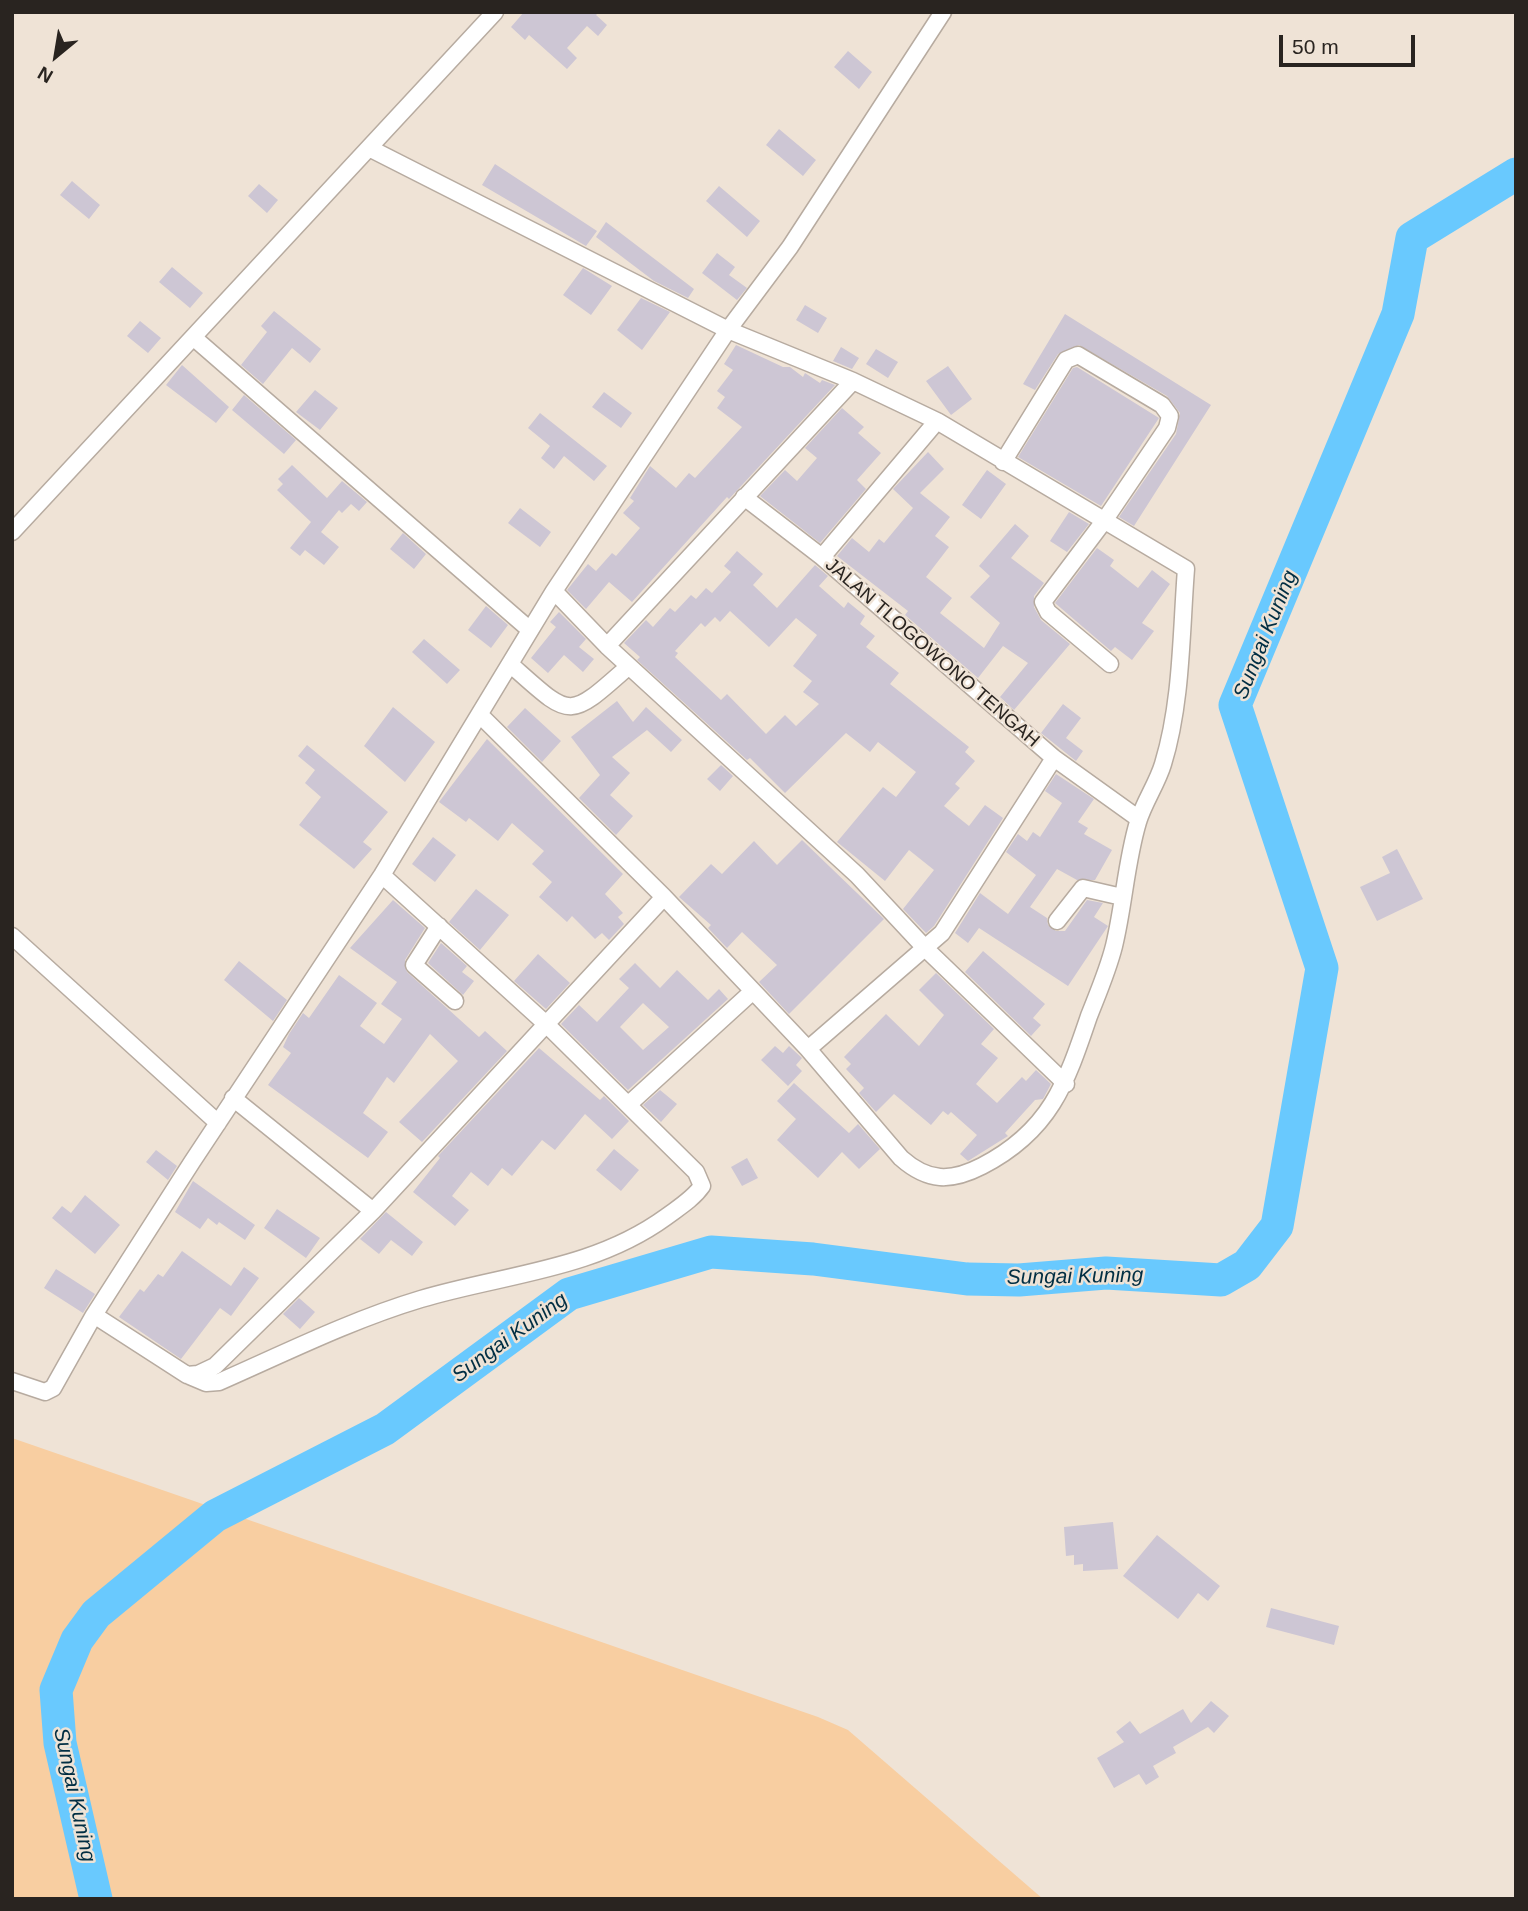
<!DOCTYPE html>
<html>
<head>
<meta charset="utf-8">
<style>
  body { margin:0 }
  #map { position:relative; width:1528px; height:1911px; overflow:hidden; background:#efe3d6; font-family:Arial,sans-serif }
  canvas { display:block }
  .frame { position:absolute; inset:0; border:14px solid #292420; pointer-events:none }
  .north { position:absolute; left:21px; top:21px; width:70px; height:70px; -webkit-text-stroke:5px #efe3d6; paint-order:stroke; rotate:210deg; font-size:19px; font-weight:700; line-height:28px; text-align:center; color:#292420 }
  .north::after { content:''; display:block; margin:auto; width:24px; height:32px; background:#292420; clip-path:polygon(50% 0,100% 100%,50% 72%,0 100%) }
  .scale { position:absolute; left:1279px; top:35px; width:136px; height:32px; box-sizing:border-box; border:4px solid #292420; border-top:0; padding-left:9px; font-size:21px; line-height:24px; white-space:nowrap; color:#292420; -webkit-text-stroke:5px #efe3d6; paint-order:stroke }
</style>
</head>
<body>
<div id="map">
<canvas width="1528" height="1911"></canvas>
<div class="frame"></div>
<div class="north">N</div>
<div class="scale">50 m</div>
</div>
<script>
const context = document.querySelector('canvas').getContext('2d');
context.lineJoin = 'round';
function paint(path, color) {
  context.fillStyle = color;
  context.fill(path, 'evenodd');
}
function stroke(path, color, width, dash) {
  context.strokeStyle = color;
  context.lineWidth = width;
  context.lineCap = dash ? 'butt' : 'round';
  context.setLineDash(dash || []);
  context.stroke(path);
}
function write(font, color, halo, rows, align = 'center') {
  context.font = font + ' Arial,sans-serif';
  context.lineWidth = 5;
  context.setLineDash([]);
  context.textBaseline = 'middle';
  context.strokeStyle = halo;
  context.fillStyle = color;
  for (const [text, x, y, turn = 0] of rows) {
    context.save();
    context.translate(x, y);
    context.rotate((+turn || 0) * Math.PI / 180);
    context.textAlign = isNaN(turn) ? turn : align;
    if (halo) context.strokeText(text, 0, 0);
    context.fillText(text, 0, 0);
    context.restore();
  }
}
paint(new Path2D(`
  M12,1438L818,1717L848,1730L1043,1899H12Z`), '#f8cea1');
stroke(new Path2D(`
  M96,1899L60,1743L56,1690L77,1640L96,1614L215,1516L385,1429L569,1294L711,1252L813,1259L967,1279L1019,1280L1106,1273L1221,1280L1247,1265L1277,1226L1322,968L1235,705L1398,314L1412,238L1516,174`), '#69c9fe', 33);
paint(new Path2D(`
  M524,12H599L596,15L607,25L598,36L587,26L567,48L577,58L567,69L529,35L525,40L511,27Z
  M848,51L872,72L859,89L834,67Z
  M779,129L816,160L803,176L766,145Z
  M495,164L597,231L586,246L482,185Z
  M72,181L100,205L89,219L60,195Z
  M259,184L278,200L267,213L248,196Z
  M719,186L760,221L747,237L706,201Z
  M606,222L694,289L688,298L654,281L596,237Z
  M717,253L735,267L729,275L747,288L737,300L702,273Z
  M172,267L203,293L190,308L159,282Z
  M583,268L612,286L591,315L563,295Z
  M641,298L670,312L642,350L617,330Z
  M805,305L827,318L818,333L796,320Z
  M274,311L321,349L310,363L292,348L263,384L241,365L267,332L261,326Z
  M1065,314L1211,405L1134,526L1119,517L1176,434L1180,413L1167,396L1079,345L1058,354L1035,390L1023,384Z
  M140,321L161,338L148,353L127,336Z
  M736,345L783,367H790L803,377L805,373L820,383L822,380L835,385L729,499L727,497L632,602L609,582L586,609L567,590L588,564L596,571L612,553L616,556L640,528L623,513L634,501L630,498L650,466L676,488L689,473L695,478L742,427L717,408L725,397L717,391L733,370L724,364Z
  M841,347L859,358L852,369L833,361Z
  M876,349L898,362L888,378L866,364Z
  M182,365L229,407L216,423L166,385Z
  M948,366L972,399L951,415L926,381Z
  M1077,367L1159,418L1101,506L1018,457L1073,368Z
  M315,390L338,408L320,430L296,412Z
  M604,392L632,413L621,428L592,407Z
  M244,395L296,440L284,454L232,410Z
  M842,408L864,427L858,433L881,453L857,480L866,489L820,543L760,496L785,470L797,481L817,458L805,448Z
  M540,413L607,466L594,481L564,456L554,469L541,458L550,446L528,428Z
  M928,452L944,469L920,493L950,517L935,536L949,547L926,577L952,598L940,613L984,648L1000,623L970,597L990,576L979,566L1015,524L1029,536L1011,558L1044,583L1034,596V607L1041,620L1070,644L1014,710L1000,697L1028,663L1003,646L978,678L905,615L908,611L837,556L852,538L869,552L879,539L884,543L913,508L893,489Z
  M292,465L327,498L342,481L367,502L359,511L351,504L342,513L339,510L321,532L339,547L324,565L305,550L300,556L290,548L311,522L277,490L283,484L278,479Z
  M987,470L1006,484L981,519L962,505Z
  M520,508L551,532L540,547L508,523Z
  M1069,512L1089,524L1067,552L1050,541Z
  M403,533L426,554L414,569L390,549Z
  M1097,548L1114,560L1110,566L1138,588L1152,570L1170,584L1142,623L1154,631L1132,660L1115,647L1111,651L1055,603Z
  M737,551L763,574L753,585L777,608L815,565L828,576L819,586L844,608L848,602L865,616L860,624L875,636L866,647L899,673L890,684L969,747L965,752L975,761L955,784L960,788L944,806L969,826L985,805L1003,818L934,926L926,933L903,909L934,870L909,850L885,881L837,842L883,787L896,797L916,772L878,742L870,752L846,733L785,793L750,758L747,760L637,660L640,657L624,643L646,620L653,627L670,608L675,612L691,595L696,599L706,588L712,593L731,572L724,566ZM730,611L769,647L796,618L817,635L793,666L812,681L803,692L819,704L796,726L785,715L766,734L727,694L721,700L675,657L678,653L675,651L701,623L705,627L715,617L720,622Z
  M486,606L508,625L491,648L468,630Z
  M559,612L586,639L579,647L594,659L583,672L564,655L548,673L531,658L556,627L550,622Z
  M424,639L460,670L447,684L412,652Z
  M617,701L633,722L646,707L682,740L671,752L647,730L612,757L630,773L610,795L633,816L616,835L579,798L600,775L571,737Z
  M1063,704L1081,718L1066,738L1083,751L1076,761L1041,733Z
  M393,707L435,742L405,782L364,746Z
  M525,708L561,741L542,762L507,727Z
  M487,739L623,874L605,894L623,913L618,917L624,924L609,940L602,933L595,939L572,916L567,922L539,897L552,882L532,864L544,851L512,823L498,841L469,818L466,822L439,802Z
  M307,745L388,812L363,842L372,849L354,869L299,825L321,797L305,783L315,770L298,756Z
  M721,765L733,776L720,791L707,779Z
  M1056,774L1094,799L1078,822L1088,828L1084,834L1112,850L1095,880H1077L1057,869L1030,907L1047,918L1048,925L1056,931H1065L1087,900L1103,903L1094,917L1108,926L1068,986L979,928L968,943L955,933L980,893L1008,914L1036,875L1006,852L1018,834L1027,841L1033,832L1040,837L1062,803L1045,791Z
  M433,837L456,855L435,882L412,864Z
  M802,840L884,919L789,1014L759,982L777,965L742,932L727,948L708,928L711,925L679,897L711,864L722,874L754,841L777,865Z
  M1397,849L1423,899L1377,921L1360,887L1390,873L1382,857Z
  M476,889L509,915L480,950L449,922Z
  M393,900L425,928L405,960L407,972L479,1037L485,1031L507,1051L422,1142L399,1122L458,1061L430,1034L394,1083L387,1077L363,1113L388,1132L368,1158L268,1085L291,1053L283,1047L289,1034L303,1013L309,1018L339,975L377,1003L360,1026L384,1044L402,1019L381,1004L397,982L350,948Z
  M441,943L467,966L462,972L474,981L463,995L428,963Z
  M983,951L1045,1004L1033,1018L1041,1025L1031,1036L965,972Z
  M538,954L570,983L546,1009L514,981Z
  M239,961L287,1000L273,1021L224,980Z
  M635,963L660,988L677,970L708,1000L719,989L728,999L628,1090L561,1024L579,1005L597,1022L629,988L619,979ZM643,1003L669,1027L643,1050L620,1027Z
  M936,973L994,1029L981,1044L998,1058L976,1084L997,1103L1022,1077L1026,1081L1036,1070L1051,1084L1043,1099L1035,1100L1005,1133L1008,1136L968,1161L960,1154L977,1135L951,1112L948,1115L943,1111L931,1125L894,1094L876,1112L859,1093L864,1088L846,1069L851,1064L844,1057L886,1014L919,1046L944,1015L919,990Z
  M775,1046L783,1053L789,1046L802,1058L796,1065L802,1071L788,1086L761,1060Z
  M539,1048L600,1100L604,1096L629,1121L612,1139L585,1114L555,1150L542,1140L512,1176L502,1168L488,1186L471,1172L452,1196L469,1210L455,1226L413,1192L440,1158L438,1156Z
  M794,1083L849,1133L858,1124L880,1149L859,1169L842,1152L818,1178L777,1140L796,1119L777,1101Z
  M660,1090L677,1104L661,1122L643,1105Z
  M614,1149L639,1170L621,1191L596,1170Z
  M156,1150L177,1166L168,1180L146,1162Z
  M747,1158L758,1178L742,1186L731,1167Z
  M193,1181L255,1225L245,1240L219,1222L217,1225L208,1218L200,1229L175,1212Z
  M85,1195L120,1225L95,1254L52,1218L62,1206L71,1213Z
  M277,1209L320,1238L306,1258L264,1228Z
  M386,1212L423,1242L412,1256L391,1240L379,1254L360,1239Z
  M182,1251L231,1286L244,1267L259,1278L231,1316L220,1308L181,1359L119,1317L140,1289L144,1292L158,1274L163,1277Z
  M56,1269L95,1294L83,1313L44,1288Z
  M299,1298L315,1312L300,1329L283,1314Z
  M1113,1522L1118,1569L1083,1571V1564L1074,1565V1555L1066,1556L1064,1527Z
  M1157,1535L1220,1586L1208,1601L1198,1593L1178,1619L1123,1576Z
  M1271,1608L1339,1626L1334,1645L1266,1627Z
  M1211,1701L1229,1716L1214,1733L1208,1727L1173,1747L1176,1753L1153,1766L1159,1777L1146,1785L1139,1774L1114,1788L1097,1758L1124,1742L1116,1732L1130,1721L1140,1734L1183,1709L1191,1723Z`), '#cdc6d4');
const street = new Path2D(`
  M369,148L728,330L853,381L937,421L1186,569C1181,633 1182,702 1163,764C1157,784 1144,802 1138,822C1126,862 1124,905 1114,946C1108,970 1098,993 1089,1016C1066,1084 1050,1131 982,1166C951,1182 928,1182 901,1158L808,1049L664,897L480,715
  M193,337L530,630
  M1003,462L1066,360L1078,355L1162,405L1170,416L1167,428L1104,521L1043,602L1048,612L1110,664
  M744,497L822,557L1054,758L1139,819
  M12,532L495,12
  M822,557L937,421
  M554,591L607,646L857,875L926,949L1066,1084
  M607,646L853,381
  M510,664C572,719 567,721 629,666
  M1057,921L1083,888L1122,897
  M439,926L414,965L455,1001
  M12,936L218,1123
  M808,1049L942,933L1054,758
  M233,1098L373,1211
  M629,1104L753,991
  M94,1315L187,1375L198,1374L215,1366L373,1211L664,897
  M187,1375L206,1383L219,1382C285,1353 351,1320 421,1299C505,1274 593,1270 666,1217C678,1208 693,1199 702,1186L696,1172L545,1023L382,875
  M12,1381L45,1392L53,1388L94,1315L192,1162L382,875L554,591L728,330L790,247L943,12`);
stroke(street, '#b7aba0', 19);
stroke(street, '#fff', 16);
write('19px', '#292420', '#efe3d6', [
  ["JALAN TLOGOWONO TENGAH",932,653,41]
]);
write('italic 21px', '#012e43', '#efe3d6', [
  ["Sungai Kuning",1266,635,-68],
  ["Sungai Kuning",1075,1277,-1],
  ["Sungai Kuning",510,1338,-36],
  ["Sungai Kuning",74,1795,78]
]);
</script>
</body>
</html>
